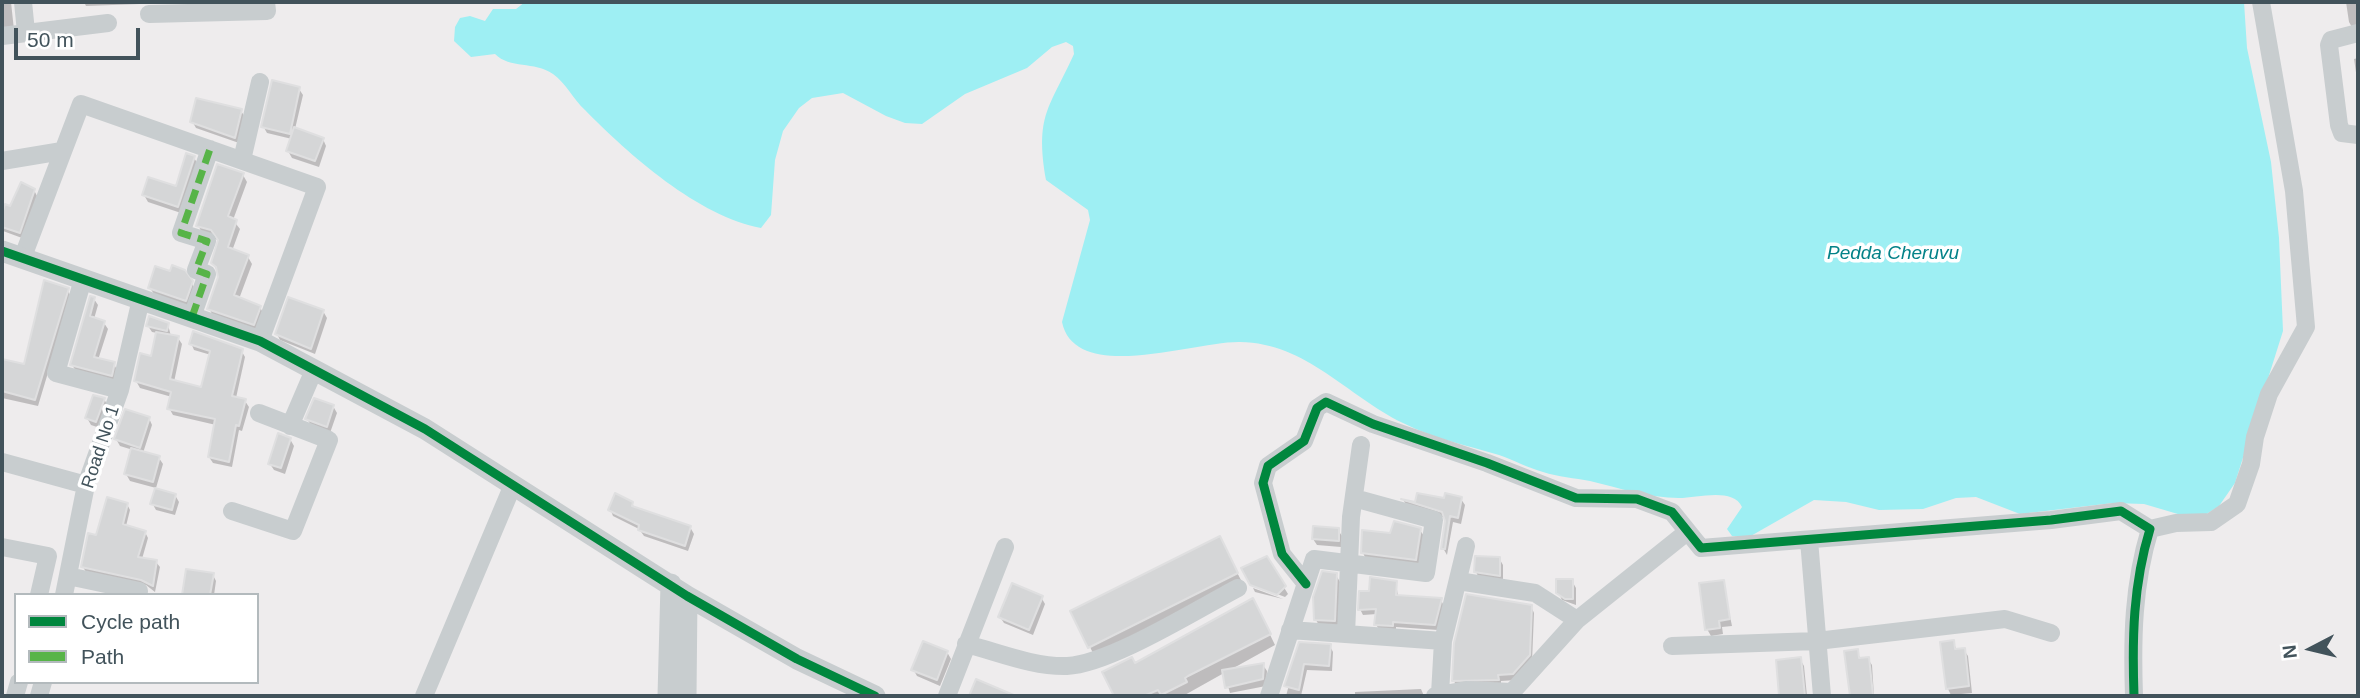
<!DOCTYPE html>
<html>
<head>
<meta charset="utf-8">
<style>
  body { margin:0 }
  #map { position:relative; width:2360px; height:698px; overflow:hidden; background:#eeeced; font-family:Arial,sans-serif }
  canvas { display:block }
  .frame { position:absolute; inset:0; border:4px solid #42535b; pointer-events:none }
  .legend { position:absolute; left:14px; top:593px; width:245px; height:91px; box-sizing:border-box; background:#fff; border:2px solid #b3babd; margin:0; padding:9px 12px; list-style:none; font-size:21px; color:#42535b }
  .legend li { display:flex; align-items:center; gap:14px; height:35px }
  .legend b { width:35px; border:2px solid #b3babd }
  .north { position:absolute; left:2276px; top:614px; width:70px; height:70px; -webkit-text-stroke:5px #fff; paint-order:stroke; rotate:263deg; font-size:19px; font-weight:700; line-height:28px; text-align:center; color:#42535b }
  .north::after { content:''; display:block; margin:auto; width:24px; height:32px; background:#42535b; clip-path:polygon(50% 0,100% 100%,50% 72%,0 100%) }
  .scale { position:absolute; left:14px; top:28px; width:126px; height:32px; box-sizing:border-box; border:4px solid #42535b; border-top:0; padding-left:9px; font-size:21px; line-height:24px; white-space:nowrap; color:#42535b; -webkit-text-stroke:5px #fff; paint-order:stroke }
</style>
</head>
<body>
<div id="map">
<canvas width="2360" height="698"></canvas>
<div class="frame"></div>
<ul class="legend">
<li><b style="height:9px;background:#00873e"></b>Cycle path</li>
<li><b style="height:9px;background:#57b448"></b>Path</li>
</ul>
<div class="north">N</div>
<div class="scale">50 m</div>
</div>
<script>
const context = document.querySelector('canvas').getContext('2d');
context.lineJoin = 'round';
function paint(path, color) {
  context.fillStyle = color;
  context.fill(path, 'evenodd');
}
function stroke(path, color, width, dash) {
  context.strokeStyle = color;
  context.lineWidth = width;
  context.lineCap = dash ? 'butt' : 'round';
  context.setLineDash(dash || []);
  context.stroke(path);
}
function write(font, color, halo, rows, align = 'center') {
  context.font = font + ' Arial,sans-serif';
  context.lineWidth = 7;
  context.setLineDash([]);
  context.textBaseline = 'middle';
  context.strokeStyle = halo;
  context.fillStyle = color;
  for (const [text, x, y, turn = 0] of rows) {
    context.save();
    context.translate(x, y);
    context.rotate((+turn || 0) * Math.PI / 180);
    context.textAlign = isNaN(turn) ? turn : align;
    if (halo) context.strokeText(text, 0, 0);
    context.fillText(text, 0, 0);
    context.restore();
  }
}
paint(new Path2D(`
  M525,2H2244L2247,48L2271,162L2279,238L2283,331L2235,483L2219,506L2205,515L2188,517L2144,504L2113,503L2020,514L1976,497L1956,498L1923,509L1879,510L1846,502L1814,500L1749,537L1732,536L1727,529L1742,507C1733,487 1697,498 1679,498C1649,498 1619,488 1590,481C1575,478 1558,477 1543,472C1528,468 1514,460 1499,455C1466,445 1434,439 1403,423C1347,396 1307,343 1240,342C1195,341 1075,385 1062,322L1090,220L1088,210L1046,180C1035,115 1049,109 1074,54L1073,46L1066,42L1052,47L1027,68L965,94L922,124L905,123L886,116L843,93L812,98L799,108L783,131L775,160L771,215L761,228C699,217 628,154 585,110C573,99 566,83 553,74C534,61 510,69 495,54L471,57L454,41L455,27L460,18L470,16L485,21L493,9H516Z`), '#9eeff3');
paint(new Path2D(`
  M2,2H11L14,30L2,31Z
  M84,2H194L86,6Z
  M2346,2H2358V28L2353,29L2349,22Z
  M2358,58V86L2354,59Z
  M299,89L303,95L295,129L323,139L326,146L319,167L292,158L288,151L292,139L267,133L263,126Z
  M241,111L245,117L239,143L196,128L192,121Z
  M194,158L198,164L181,213L148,202L144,195L177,188Z
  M243,175L247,182L233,220L240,229L232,251L248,257L252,264L239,299L260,307L264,315L258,331L213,316L209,308L220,277L213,263L220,241L202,233L198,225Z
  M34,190L37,196L22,238L3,231L2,219L6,206L11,208Z
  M171,273L191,282L195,289L189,307L154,294L150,288Z
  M67,290L71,296L38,406L2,398V361L26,366Z
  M94,299L98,305L94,319L104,323L108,329L98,360L114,364L117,370L115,381L76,371L72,365Z
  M323,311L327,318L315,354L280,340L277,334Z
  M168,325L171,336L178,338L182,344L174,382L203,389L211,355L194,350L191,343L241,350L245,357L236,398L245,401L249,407L242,431L239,430L232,467L213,463L209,457L216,425L173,415L169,408L172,397L140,388L136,381L152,359L157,333L152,332L148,326Z
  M104,399L108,406L100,428L91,425L87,418Z
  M333,406L337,413L330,433L311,425L307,419Z
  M149,418L152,425L143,453L159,458L163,464L156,488L130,481L126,474L133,450L120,446L116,439Z
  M290,439L294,446L285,474L274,470L270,464Z
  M175,495L179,502L175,515L156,510L152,503Z
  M1461,499L1465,505L1461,524L1453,522L1447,555L1443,548L1446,518L1406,505L1404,501L1417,504Z
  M632,503L635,509L690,527L694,534L688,551L644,536L639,529L613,516L610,509Z
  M127,504L130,510L126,526L145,532L148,538L142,559L156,562L160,567L155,592L146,585L86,572L83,567L97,537Z
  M1338,530L1342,536L1341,547L1317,545L1313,539Z
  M1420,530L1424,536L1419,566L1366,559L1363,553L1391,535Z
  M1225,549L1243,584L1095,657L1090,647Z
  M1266,558L1288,594L1285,597L1251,584Z
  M1499,558L1503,565V582L1479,578L1476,572Z
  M213,575L216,581L214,595H184Z
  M1336,575L1340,582L1338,627H1320L1316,620Z
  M1572,581L1576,588V605L1562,600L1558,592Z
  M1396,582L1398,597L1441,600L1444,606L1438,630L1396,627V631L1379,630L1376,624L1377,614L1363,615L1360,609L1370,592Z
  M1723,582L1732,626L1722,627L1723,634L1711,636L1707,629Z
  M1253,588L1283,599L1255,592Z
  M1041,597L1045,604L1033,635L1004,623L1000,617Z
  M1531,606L1534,613L1532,662L1517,680L1501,681V686L1457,687L1454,681Z
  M1258,610L1275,645L1230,670L1263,665L1267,671L1266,686L1230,693L1224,673L1183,696H1116L1104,673L1134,665Z
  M1953,642L1957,650H1964L1968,656L1972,693L1951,695L1948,689Z
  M1300,644L1330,646L1333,652L1332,671L1307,670L1301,696H1286Z
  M1857,651L1861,660L1868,659L1872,665L1874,696H1851L1846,653Z
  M947,652L951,659L940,686L917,676L913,669Z
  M1800,659L1804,666L1807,696H1781L1778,662Z
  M1421,689L1424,696H1355V692Z`), '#0003');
const building = new Path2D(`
  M272,80L300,87L290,134L261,127Z
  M196,98L242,109L235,138L190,122Z
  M294,127L324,138L315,161L286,151Z
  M186,153L195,156L178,207L142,195L148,177L176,186Z
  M217,164L244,173L228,216L237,220L228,247L249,255L234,295L261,306L254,325L207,309L218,277L216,267L211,263L218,240L211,230L196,226Z
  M21,182L35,189L20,233L2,227V214L5,204L10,206Z
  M172,265L185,270L193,281L186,301L148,288L155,266L170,271Z
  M44,280L69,288L35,400L2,391V359L24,364Z
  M90,296L95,297L90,316L105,321L94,357L115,362L112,376L70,365Z
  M288,297L324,310L311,349L275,334Z
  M149,316L169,323L167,331L146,326Z
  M193,331L243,349L232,396L246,399L239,426L236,425L229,462L208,457L215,419L167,409L171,392L134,381L140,353L151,356L156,332L179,336L170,379L201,387L210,351L189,344Z
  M93,395L105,398L96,422L85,418Z
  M314,398L334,405L327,427L305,419Z
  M125,409L150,417L140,448L114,439Z
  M278,433L291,438L281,468L268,464Z
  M131,448L160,456L153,482L124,474Z
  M155,488L176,494L172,510L150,504Z
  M615,493L633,502L632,506L691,526L685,546L638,530L639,525L608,510Z
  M1417,493L1444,498L1445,493L1462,497L1458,518L1450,516L1445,549H1441L1445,521L1442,512L1401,499L1415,502Z
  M107,497L128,503L123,524L146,531L138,557L157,560L153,586L141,580L81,567L88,533L96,535Z
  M1394,521L1421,528L1416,560L1361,553L1362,530L1390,533Z
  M1313,526L1339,528V541L1312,539Z
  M1220,536L1238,573L1088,648L1070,611Z
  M1267,556L1286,586L1277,595L1250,585L1241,568Z
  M1475,556L1500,557V576L1474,572Z
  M186,569L214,573L210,595H182Z
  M1322,571L1337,573L1335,621L1314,620L1313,597Z
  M1370,577L1397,581L1396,595L1442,598L1435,625L1393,622V626L1374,625L1376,609L1358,610L1359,591H1369Z
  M1556,579H1573V599H1565L1556,593Z
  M1724,580L1730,619L1719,621L1720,628L1705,630L1699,583Z
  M1012,583L1043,596L1029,630L998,617Z
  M1466,594L1532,605L1530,655L1513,674L1498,675L1499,680L1452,681L1454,643Z
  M1253,598L1271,634L1188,676L1185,678L1187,682L1161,695L1158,690L1144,696H1114L1102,672L1132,657L1135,663Z
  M1954,640L1955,649L1965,648L1969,686L1946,689L1940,642Z
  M923,641L948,651L937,680L911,670Z
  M1299,642L1331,644L1329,666L1304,664L1299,690L1284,686Z
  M1858,649L1859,658L1869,657L1873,695L1850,696L1844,651Z
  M1801,657L1805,696H1779L1776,660Z
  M1264,663L1263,679L1225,688L1222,670Z
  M976,679L1016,696H969Z`);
paint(building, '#d5d6d7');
stroke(building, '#dfdfe0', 2);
stroke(new Path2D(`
  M23,2L26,32
  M149,14L267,11L266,2
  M2358,33L2331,40L2329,45L2339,125L2342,133L2358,135
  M2,36L108,23
  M242,160L260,82
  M2,161L62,151
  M22,259L81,104L317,187L260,341
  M83,279L56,373L120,390
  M192,317L207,274L196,270L207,241L181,233L210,149
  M290,426L314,370
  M2,462L86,485
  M232,511L293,531L329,440L259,413
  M2150,529L2176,523L2211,522L2237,504L2251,464L2255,437L2269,394L2306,327L2294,191L2261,2
  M1809,540L1822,696
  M2,547L48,556L39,595
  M68,576L139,591
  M1458,581L1535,593L1577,620
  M1306,584L1282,554L1263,483L1268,466L1304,441L1317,408L1326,402L1373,424L1487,463L1576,498L1637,499L1672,512L1701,548L2051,520L2121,511L2150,529C2133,585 2132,638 2134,696
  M64,595L86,485L120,390L141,299
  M1290,630L1443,641
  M1346,634L1351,517L1361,445
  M966,644C998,652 1033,667 1067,666C1110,664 1196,610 1238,588
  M1672,646L1817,641L2005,619L2051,633
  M1440,694L1443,641L1466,546
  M15,696L19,682
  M39,696L43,682
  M424,696L512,487
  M947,696L1005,547
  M1269,696L1314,559L1426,573L1434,520L1354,498
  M1435,696L1466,690L1512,692L1577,620L1687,532`), '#c8cdcf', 18);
stroke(new Path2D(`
  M2,251L260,341L425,429L687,596L797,659L875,696
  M668,696L671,584
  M686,696L687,596`), '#c8cdcf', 21);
stroke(new Path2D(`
  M192,317L207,274L196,270L207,241L181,233L210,149`), '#57b448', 7, [14, 7]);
stroke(new Path2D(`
  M2,251L260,341L425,429L687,596L797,659L875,696
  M1306,584L1282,554L1263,483L1268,466L1304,441L1317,408L1326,402L1373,424L1487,463L1576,498L1637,499L1672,512L1701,548L2051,520L2121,511L2150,529C2133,585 2132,638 2134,696`), '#00873e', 9);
write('18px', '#42535b', '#fff', [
  ["Road No 1",101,447,-72]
]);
write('italic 19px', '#048288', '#fff', [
  ["Pedda Cheruvu",1893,254]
]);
</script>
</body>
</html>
